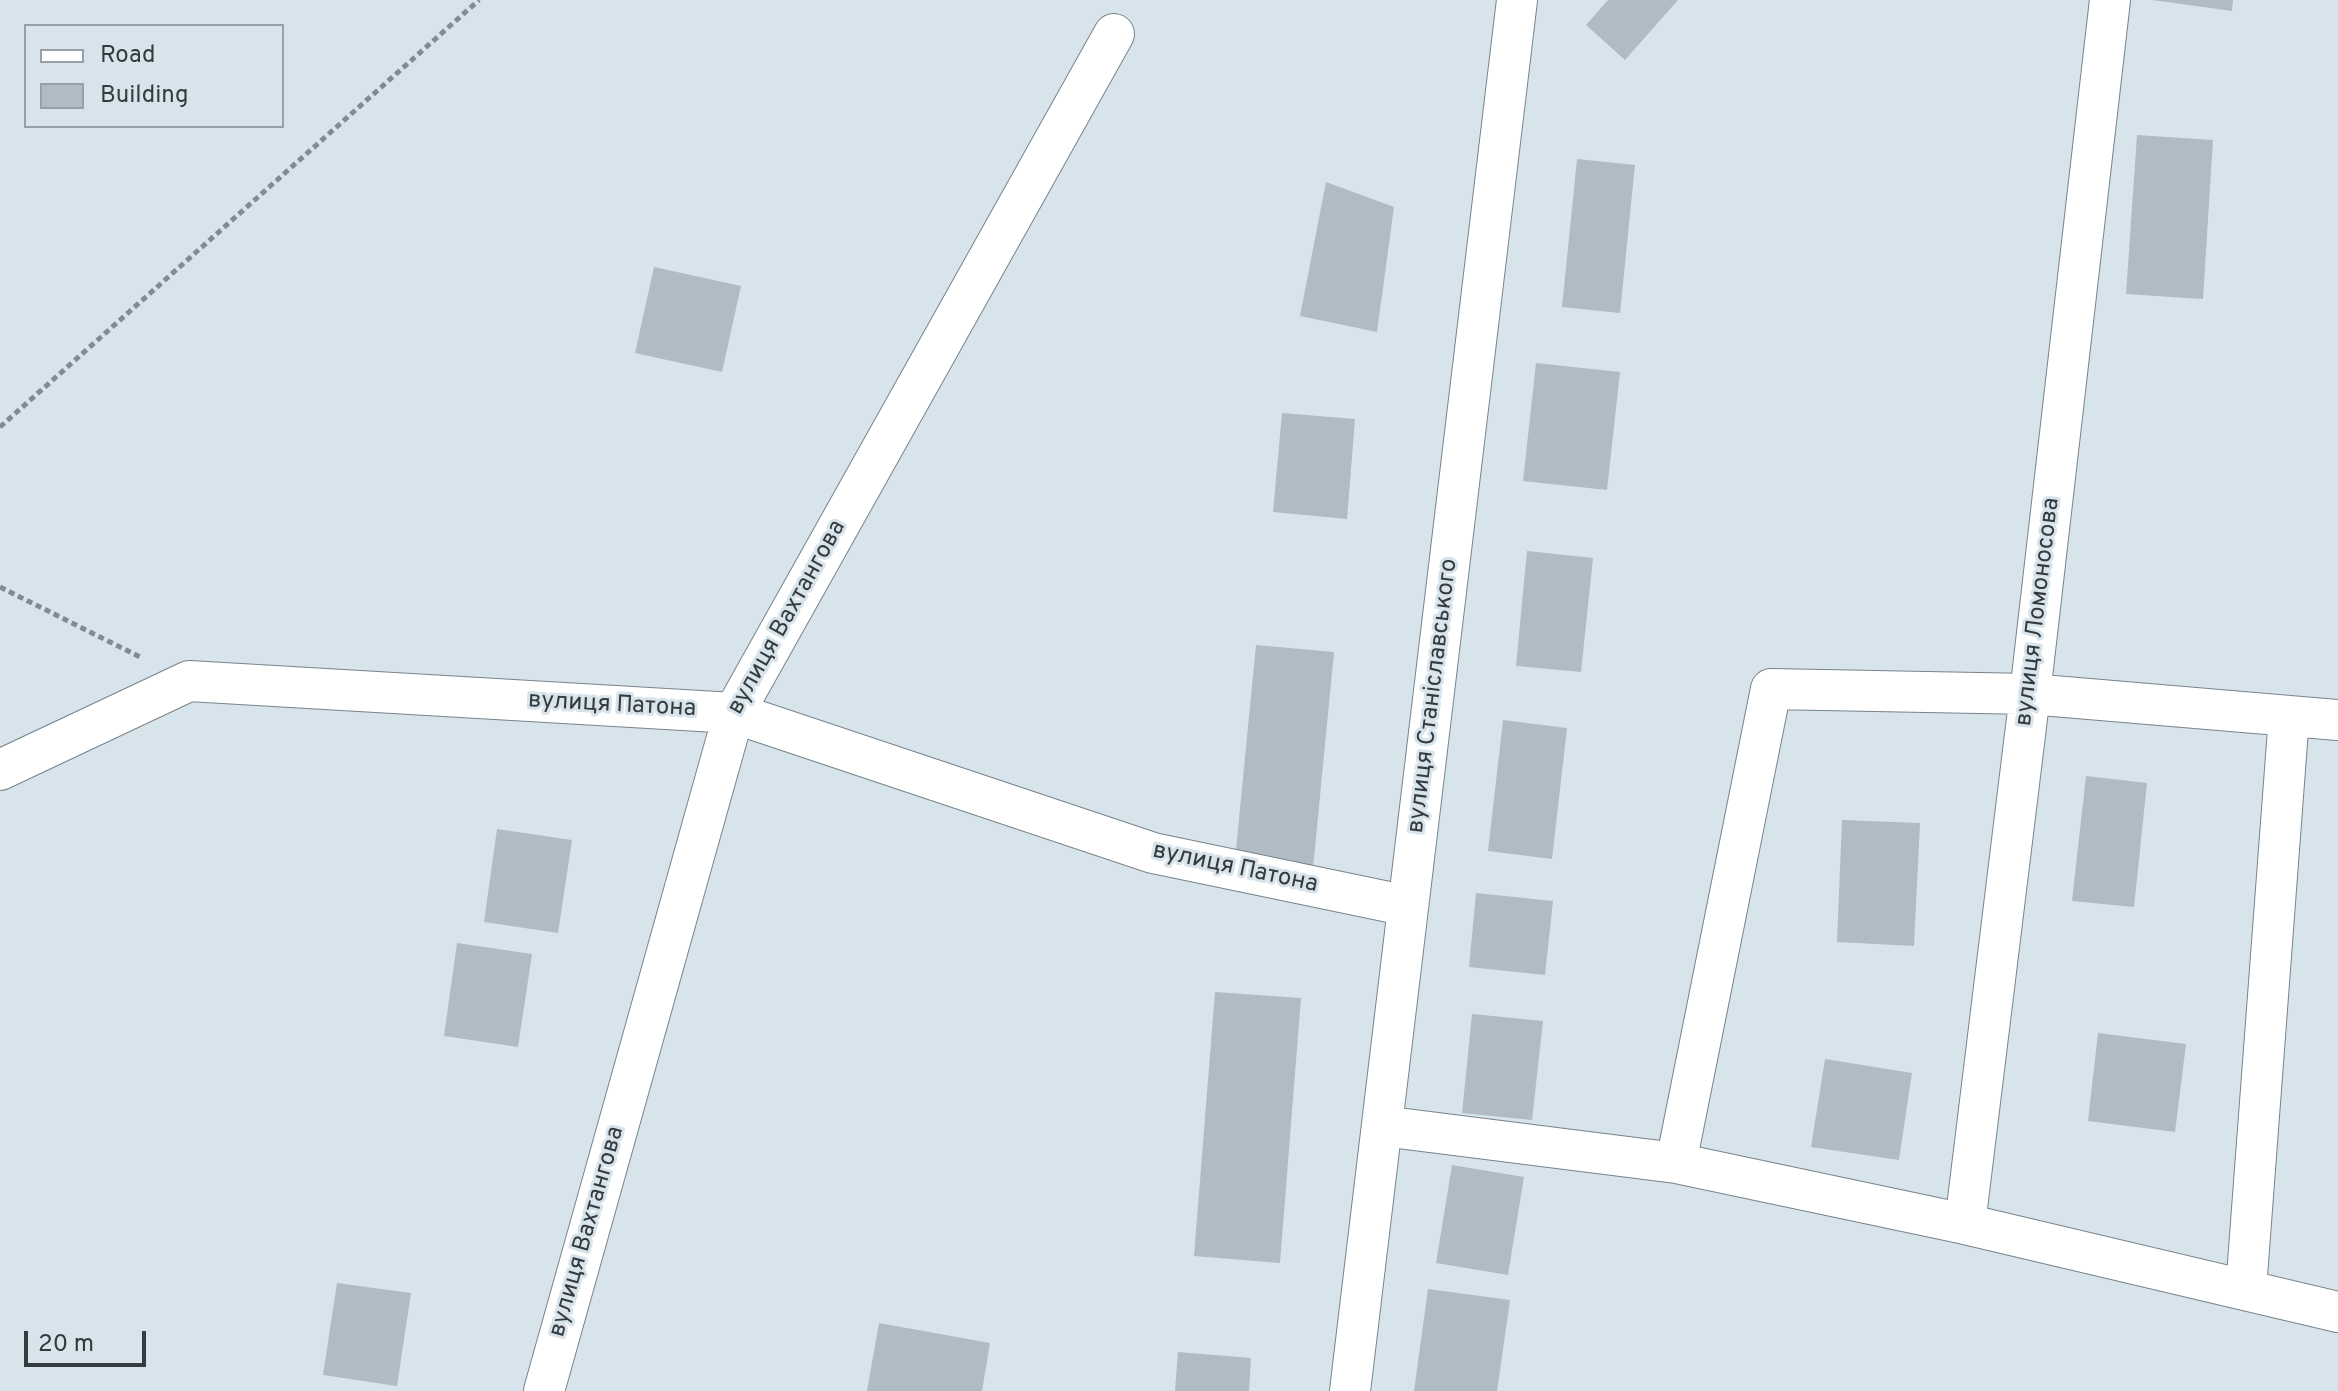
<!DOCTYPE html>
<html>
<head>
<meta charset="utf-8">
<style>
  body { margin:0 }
  #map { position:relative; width:2338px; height:1391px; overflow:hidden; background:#d8e4ec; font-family:Overpass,sans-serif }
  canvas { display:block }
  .legend { position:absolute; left:24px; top:24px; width:260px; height:104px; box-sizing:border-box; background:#d8e4ec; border:2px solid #97a0a6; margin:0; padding:10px 14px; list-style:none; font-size:24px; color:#353a3d }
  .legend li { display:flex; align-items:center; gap:16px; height:40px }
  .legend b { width:40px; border:2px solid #97a0a6 }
  .scale { position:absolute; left:24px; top:1331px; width:122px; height:36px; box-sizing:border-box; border:4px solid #353a3d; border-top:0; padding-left:10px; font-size:24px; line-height:28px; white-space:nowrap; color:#353a3d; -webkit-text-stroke:6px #d8e4ec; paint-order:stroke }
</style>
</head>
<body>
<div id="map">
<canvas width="2338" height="1391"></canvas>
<ul class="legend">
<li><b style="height:10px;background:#fff"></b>Road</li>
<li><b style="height:22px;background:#b0bbc3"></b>Building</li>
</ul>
<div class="scale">20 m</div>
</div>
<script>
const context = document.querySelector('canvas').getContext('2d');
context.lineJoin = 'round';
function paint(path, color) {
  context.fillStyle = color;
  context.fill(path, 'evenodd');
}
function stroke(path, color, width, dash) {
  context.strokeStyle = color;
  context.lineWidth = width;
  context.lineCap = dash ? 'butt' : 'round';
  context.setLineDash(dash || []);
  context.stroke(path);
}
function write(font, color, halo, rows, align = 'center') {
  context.font = font + ' Overpass,sans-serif';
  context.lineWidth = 6;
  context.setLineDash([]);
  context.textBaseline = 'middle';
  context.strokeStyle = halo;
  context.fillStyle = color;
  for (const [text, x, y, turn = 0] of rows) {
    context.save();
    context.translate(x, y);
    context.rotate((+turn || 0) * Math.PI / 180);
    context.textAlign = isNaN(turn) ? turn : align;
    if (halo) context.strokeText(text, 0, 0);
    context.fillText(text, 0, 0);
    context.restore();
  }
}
paint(new Path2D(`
  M1608,0H1678L1625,60L1586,25Z
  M2152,0H2233L2232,11Z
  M2137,135L2213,140L2203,299L2126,294Z
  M1577,159L1635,165L1620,313L1562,307Z
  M1326,182L1394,207L1377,332L1300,316Z
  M654,267L741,286L722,372L635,353Z
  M1536,363L1620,372L1607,490L1523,481Z
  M1282,413L1355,419L1347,519L1273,512Z
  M1527,551L1593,558L1581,672L1516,666Z
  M1256,645L1334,652L1313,868L1235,860Z
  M1503,720L1567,728L1552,859L1488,851Z
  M2086,776L2147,783L2134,907L2072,901Z
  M1842,820L1920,823L1914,946L1837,942Z
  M497,829L572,840L558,933L484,922Z
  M1476,893L1553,901L1545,975L1469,967Z
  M457,943L532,954L518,1047L444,1036Z
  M1215,992L1301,998L1280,1263L1194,1256Z
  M1472,1014L1543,1021L1532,1120L1462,1113Z
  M2098,1033L2186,1044L2175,1132L2088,1121Z
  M1825,1059L1912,1073L1899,1160L1811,1147Z
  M1452,1165L1524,1177L1508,1275L1436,1263Z
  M337,1283L411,1293L397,1386L323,1375Z
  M1428,1289L1510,1300L1497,1391H1414Z
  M879,1323L990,1343L982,1391H867Z
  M1178,1352L1251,1358L1249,1391H1175Z`), '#b0bbc3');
const street = new Path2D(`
  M0,770L189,681L734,713L1153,853L1408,906
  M1382,1126L1676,1163L1771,689L2030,694L2338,720
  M1676,1163L1965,1224L2338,1312
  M1965,1224L2030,694L2110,0
  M2246,1289L2289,716
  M544,1391L734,713L1114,34
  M1350,1391L1517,0`);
stroke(street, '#78838b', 42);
stroke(new Path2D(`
  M0,427L479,0
  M0,587L142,658`), '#838b90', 5, [6, 4]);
stroke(street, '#fff', 40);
write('24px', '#353a3d', '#d8e4ec', [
  ["вулиця Ломоносова",2039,612,-83],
  ["вулиця Вахтангова",788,618,-61],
  ["вулиця Станіславського",1434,696,-83],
  ["вулиця Патона",612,706,3],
  ["вулиця Патона",1235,869,12],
  ["вулиця Вахтангова",588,1232,-74]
]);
</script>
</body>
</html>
